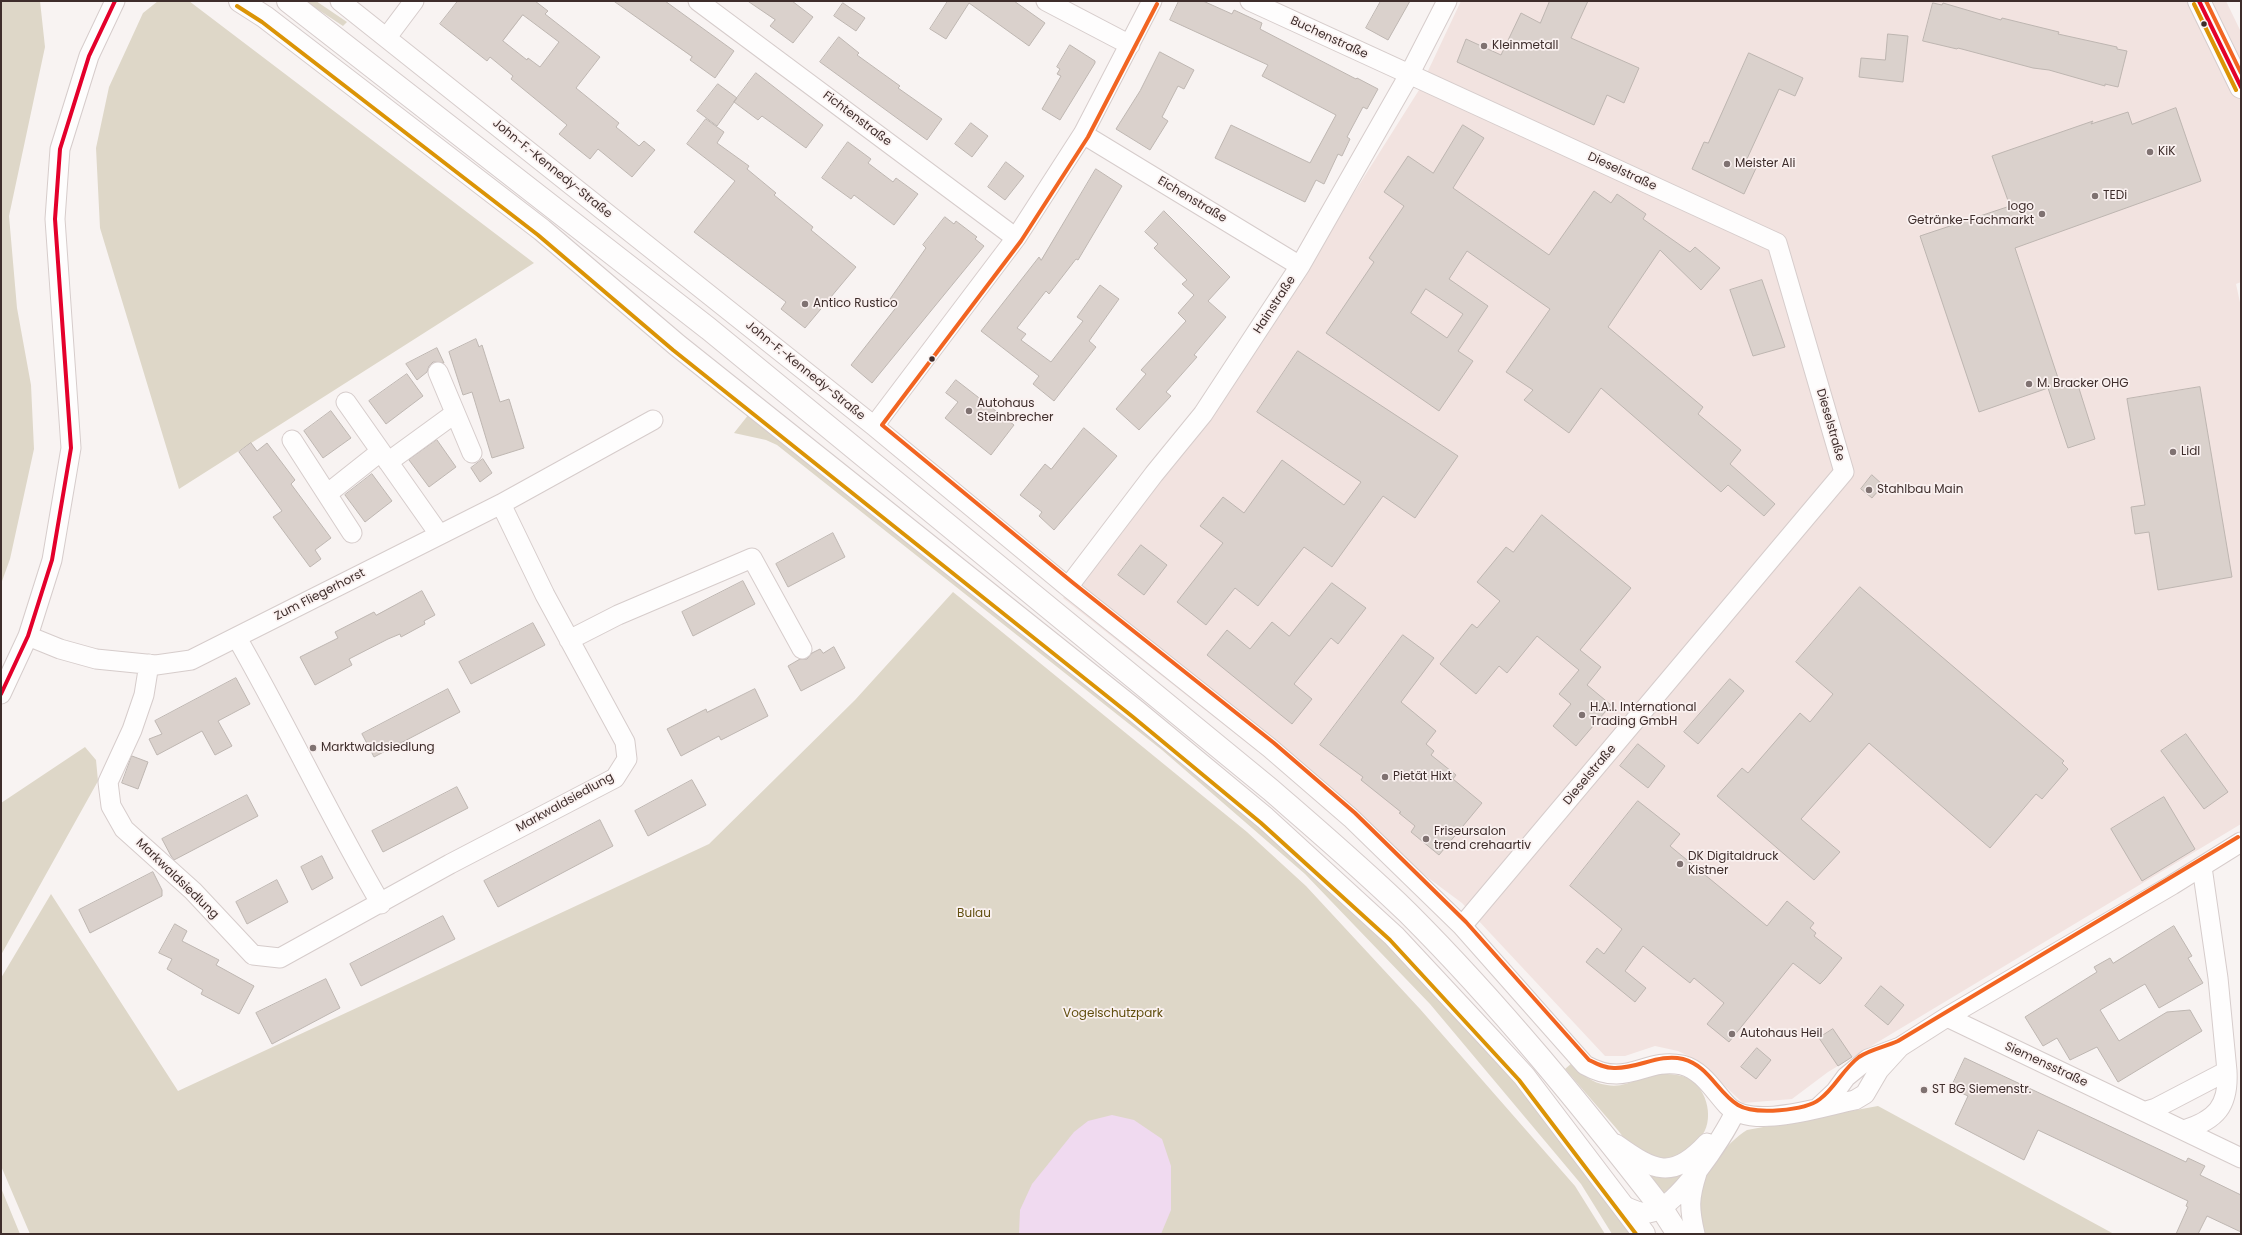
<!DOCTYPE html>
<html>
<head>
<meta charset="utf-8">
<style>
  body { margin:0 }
  #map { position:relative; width:2242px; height:1235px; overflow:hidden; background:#f8f3f2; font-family:Poppins,sans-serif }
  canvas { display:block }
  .frame { position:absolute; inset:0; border:2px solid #3e2d2b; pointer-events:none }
</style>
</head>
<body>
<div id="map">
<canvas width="2242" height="1235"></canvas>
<div class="frame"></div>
</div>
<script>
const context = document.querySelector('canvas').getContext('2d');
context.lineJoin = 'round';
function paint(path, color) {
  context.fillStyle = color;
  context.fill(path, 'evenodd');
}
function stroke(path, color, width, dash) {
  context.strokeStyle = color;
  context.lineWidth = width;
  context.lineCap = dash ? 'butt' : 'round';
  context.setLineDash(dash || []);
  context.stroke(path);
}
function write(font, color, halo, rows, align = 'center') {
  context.font = font + ' Poppins,sans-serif';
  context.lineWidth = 3.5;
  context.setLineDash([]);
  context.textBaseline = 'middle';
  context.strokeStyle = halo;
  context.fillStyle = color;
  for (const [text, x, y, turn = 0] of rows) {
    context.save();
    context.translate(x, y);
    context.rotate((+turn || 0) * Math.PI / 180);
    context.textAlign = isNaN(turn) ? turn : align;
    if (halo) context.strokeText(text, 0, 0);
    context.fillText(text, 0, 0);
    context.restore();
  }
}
paint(new Path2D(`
  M1461,1H2226L2241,32V282L2236,284L2241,307V824L1828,1072L1792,1099L1743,1103L1697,1060L1678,1051L1655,1046L1625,1056H1605L1462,903L1266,758L1063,598L1213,416L1419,90Z`), '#f2e3e0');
paint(new Path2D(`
  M1,1H40L45,47L9,216L17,308L31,385L34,449L10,559L1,584Z
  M158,1H189L534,263L179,489L100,228L96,148L109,87L143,13Z
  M305,1H316L347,22L343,26Z
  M749,414L1130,718L1336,892L1389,942L1518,1083L1625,1223L1630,1234H1612L1581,1184L1430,1004L1305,874L1162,750L777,445L766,440L734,433Z
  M953,592L1247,832L1306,886L1420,1009L1575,1186L1605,1234H30L1,1166V978L51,894L178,1091L709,844L855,700Z
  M85,747L96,760L98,781L1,955V803Z
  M1572,1063C1582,1075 1592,1083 1607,1085C1627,1089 1643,1074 1660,1074C1670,1074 1680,1074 1689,1079C1708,1089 1715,1122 1700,1138C1684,1155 1671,1163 1647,1155C1644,1154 1639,1153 1636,1151C1629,1146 1622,1135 1616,1128C1599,1108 1582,1089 1565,1069Z
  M1878,1106L2114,1234H1702C1701,1222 1697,1208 1698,1196C1700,1174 1729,1141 1747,1130Z
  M1698,1164L1662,1194L1642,1173Z
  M1,1188L20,1234H1Z`), '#ded7c8');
paint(new Path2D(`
  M1112,1115L1134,1120L1162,1139L1171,1166V1210L1161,1234H1019L1020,1210L1032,1184L1074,1132L1088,1121Z`), '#f0daf0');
const building = new Path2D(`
  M458,1H535L548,11L545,14L600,57L576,88L619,123L616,127L639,146L644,141L655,150L632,177L598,149L590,159L559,134L567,125L511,79L513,76L490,57L487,61L440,24ZM523,15L559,42L540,67L528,58L527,60L503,41Z
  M614,1H665L734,51L715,78L690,60L692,57Z
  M748,1H792L813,17L793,43L770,26L775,20Z
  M948,1H1014L1045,23L1029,46L969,3L946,39L930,29Z
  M1179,1H1203L1232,14L1234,10L1262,23L1260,29L1356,79L1357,78L1378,89L1367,109L1363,107L1347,137L1350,139L1342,156L1338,154L1324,184L1316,180L1305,202L1215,158L1231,125L1310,163L1336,115L1262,76L1268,65L1170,20Z
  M1381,1H1410L1388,40L1366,28Z
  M1550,1H1588L1571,38L1639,68L1624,103L1607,95L1594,125L1457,62L1466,39L1501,55L1521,13L1540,23Z
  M843,3L865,18L856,31L834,16Z
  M1933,3L1942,5L1943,3L2001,20L2002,18L2059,32L2058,34L2117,47V49L2127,51L2118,87L2105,84V86L2049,70L2033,68L1958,48L1957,49L1923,41Z
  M1888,34L1908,36L1903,82L1859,77L1861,58L1885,60Z
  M839,37L859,53L857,55L900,86L898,88L942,119L927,140L820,62Z
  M1070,45L1095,61V63L1060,120L1042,109L1061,76L1057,74L1060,69L1057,67Z
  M1160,52L1194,70L1184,89L1178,86L1162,117L1168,121L1150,150L1116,129L1140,91Z
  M1749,53L1803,78L1795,96L1779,89L1746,161L1757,166L1744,194L1692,169L1704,142L1708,143Z
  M756,73L823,125L806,148L762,116L758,120L734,102Z
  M718,84L737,98L717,126L697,111Z
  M2176,108L2201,181L2015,248L2060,384L2076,379L2095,439L2068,448L2048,388L1979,412L1920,236L2010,206L1992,156L2093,121L2091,124L2128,112L2132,124Z
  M706,119L724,132L717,143L749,166L747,169L776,193L774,195L813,227L811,230L856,267L805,328L781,309L786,302L694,232L735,181L687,144Z
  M971,123L988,136L972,157L955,144Z
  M1463,125L1484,138L1453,188L1549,255L1594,191L1611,203L1617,194L1646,214L1643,219L1690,252L1695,247L1720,268L1701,290L1660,250L1608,327L1703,407L1698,414L1741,450L1730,464L1775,504L1764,516L1728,485L1721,492L1601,388L1569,433L1524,400L1533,390L1506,372L1550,309L1467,251L1449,279L1488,306L1458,351L1473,361L1439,411L1326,333L1374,262L1369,258L1404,206L1384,192L1408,156L1433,173ZM1426,289L1463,314L1447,338L1411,313Z
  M848,142L871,159L868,163L893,182L896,178L918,194L894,225L854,195L851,199L822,178Z
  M1006,162L1024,176L1005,200L988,187Z
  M1096,169L1122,186L1078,260L1076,259L1049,294L1046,291L1017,328L1026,334L1021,340L1051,362L1083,321L1077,317L1100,285L1119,299L1089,341L1096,347L1054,401L1033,384L1039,376L981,331L1039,257L1041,260Z
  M1164,211L1230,277L1208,301L1226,317L1194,355L1197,357L1166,392L1171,396L1139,430L1116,409L1146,374L1141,370L1186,321L1178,313L1194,295L1182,284L1187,280L1154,248L1158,244L1145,232Z
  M945,217L954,224L956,221L977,237L975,239L984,246L872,383L851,365L898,305L890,299L926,248L923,245Z
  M1762,280L1785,347L1753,356L1730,290Z
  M476,339L479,347L482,345L500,402L509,399L524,448L492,458L472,392L463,395L449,352Z
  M437,348L444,363L433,362L429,366L427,372L417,380L406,364Z
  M1298,351L1458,456L1415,518L1383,496L1332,567L1304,547L1258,606L1235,588L1206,625L1177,602L1223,543L1200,526L1223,497L1244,513L1282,460L1344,505L1361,482L1257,412Z
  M407,374L423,396L386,424L369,401Z
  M956,380L1014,425L991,455L945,418L958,402L946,393Z
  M2200,387L2232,577L2158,590L2149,532L2135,534L2131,507L2145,505L2127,399Z
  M331,411L351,438L323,458L304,431Z
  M1084,428L1117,456L1054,530L1039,516L1042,512L1020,495L1045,464L1051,469Z
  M437,440L456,467L429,487L409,460Z
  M251,443L257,451L267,443L295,480L291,484L331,538L315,550L321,559L310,567L273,517L282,511L239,452Z
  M483,459L492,473L480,482L471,468Z
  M372,474L392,501L365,522L345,495Z
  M1872,475L1883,485L1872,498L1861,489Z
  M1542,515L1631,588L1580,650L1601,667L1587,685L1611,705L1576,746L1553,726L1571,704L1559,694L1579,670L1537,636L1507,673L1499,666L1476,694L1440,664L1472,624L1477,628L1500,601L1477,582L1506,547L1513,552Z
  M833,533L845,557L788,587L776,564Z
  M1141,545L1167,565L1144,595L1118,575Z
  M743,581L755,604L693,636L682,612Z
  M1332,583L1366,608L1338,644L1331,638L1294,684L1312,699L1292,724L1207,655L1227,630L1250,649L1272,622L1289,636Z
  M1860,587L2064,761L2062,763L2068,769L2042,799L2036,794L1990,848L1869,743L1801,819L1840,852L1814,880L1717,796L1742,768L1748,773L1800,713L1810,722L1833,694L1796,662Z
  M422,591L435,615L424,621L425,624L401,637L400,634L388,639L349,659L352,665L315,685L300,657L338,638L335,632L374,612L376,615Z
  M533,623L545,645L471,684L459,662Z
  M1403,635L1434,658L1401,702L1436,731L1426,744L1434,751L1431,755L1456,775L1453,779L1482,803L1439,855L1411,832L1415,826L1399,813L1401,812L1361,780L1363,777L1320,745Z
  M834,647L845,668L801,691L788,666L800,659H807L812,653L820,649L823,653Z
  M236,678L250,704L218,721L232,746L215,755L202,731L157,755L149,739L162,734L155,721Z
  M1730,679L1744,691L1698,744L1684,732Z
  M448,689L460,712L374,757L362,734Z
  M755,689L768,716L721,740L719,736L681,756L667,729L706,709L707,712Z
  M2186,734L2228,792L2204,809L2161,751Z
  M1638,744L1665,766L1648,788L1620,766Z
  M132,756L148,762L138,789L122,783Z
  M692,780L706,805L648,836L635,811Z
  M457,787L468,808L383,852L372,831Z
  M247,795L258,816L174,860L171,856L162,839Z
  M2164,797L2195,849L2142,881L2111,829Z
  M1638,801L1680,834L1670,846L1767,926L1787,901L1814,923L1810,928L1816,933L1814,936L1842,958L1825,979L1820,984L1793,963L1729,1042L1707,1024L1724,1003L1694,978L1690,983L1643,946L1625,971L1646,988L1635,1002L1586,962L1597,948L1604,954L1622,929L1570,886Z
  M600,820L613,846L498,907L484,881Z
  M322,856L333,878L312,890L301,867Z
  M153,872L162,890V896L90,933L79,910Z
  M277,880L288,902L247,924L236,902Z
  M443,916L455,939L361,986L350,964Z
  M175,924L187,931L182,941L219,960L216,965L254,986L239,1014L201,994L203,990L167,969L172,959L159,953Z
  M2174,926L2192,956L2188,958L2203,983L2159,1008L2145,984L2100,1010L2119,1041L2167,1012L2190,1010L2202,1031L2118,1082L2097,1047L2070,1060L2057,1038L2043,1046L2025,1017L2097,972L2094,967L2110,958L2113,963Z
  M326,979L340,1008L272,1044L256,1013Z
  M1881,986L1904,1005L1888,1025L1865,1006Z
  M1833,1029L1852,1057L1838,1066L1819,1038Z
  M1757,1048L1771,1060L1756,1079L1741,1067Z
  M1965,1058L2186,1162L2188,1158L2205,1166L2200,1175L2241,1195V1232L2207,1216L2198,1234H2176L2188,1207L2186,1206L2188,1201L2038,1130L2024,1160L1955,1124L1968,1096L1951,1088Z`);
paint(building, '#dad1cc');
stroke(building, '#beb6b1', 1);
const minor = new Path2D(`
  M340,1L874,426L1068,587L1270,748L1351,818L1462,926L1585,1065C1628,1089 1644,1057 1682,1065C1702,1070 1714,1091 1727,1105C1751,1131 1823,1106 1855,1100L1865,1094L1879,1070L1900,1047
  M698,1L1016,238
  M1046,1L1130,45
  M1250,1L1777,243L1844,472L1462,926
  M387,37L414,1
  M1083,134L1300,266
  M438,372L472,453
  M346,402L439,534
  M874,426L1016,238L1083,134L1152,1
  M292,440L352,533
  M388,462L454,414
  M327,494L380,452
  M1068,587L1154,474L1203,414L1300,266L1409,75L1447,1
  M28,636L60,649L96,659L156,665L191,660L501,504L653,420
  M237,638C287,725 330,817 381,904
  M569,640L618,615L752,558L802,649
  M149,664L144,695L132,730L108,782L111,806L124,829L193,891L253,955L280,958L450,864L615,778L627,759L625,742L545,595L501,504
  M1,694L28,636L52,560L71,448L55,219L60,149L89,56L115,1
  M1947,1017L2241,1158
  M1819,1107L1835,1092L1846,1077L1868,1059L1900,1047L1947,1017L2172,885L2241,842
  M2146,1111L2156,1108L2227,1071L2218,978L2202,867
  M2184,1130C2216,1120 2229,1106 2227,1071
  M1616,1144C1654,1171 1672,1181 1707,1143
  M1622,1205C1629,1208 1641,1214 1649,1213C1677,1208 1723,1138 1735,1112
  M1695,1234C1689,1208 1689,1198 1697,1173`);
const secondary = new Path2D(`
  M240,1L265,17L542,230L677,345L1137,712L1265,818L1394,936L1491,1040L1524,1076L1644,1234
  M288,1L709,329L1271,790C1317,830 1364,870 1408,913C1500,1005 1582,1106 1662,1209L1678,1234
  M2199,1L2241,87`);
stroke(minor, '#d6cccb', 21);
stroke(secondary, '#d6cccb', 24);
stroke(minor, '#fefdfd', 19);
stroke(secondary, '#fefdfd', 22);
stroke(new Path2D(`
  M2199,1L2241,87
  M1,694L28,636L52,560L71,448L55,219L60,149L89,56L115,1`), '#e4002b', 4);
stroke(new Path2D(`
  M2194,4L2236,90
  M237,6L262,22L538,235L673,350L1133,717L1261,823L1390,940L1519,1080L1636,1234`), '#db9406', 4);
stroke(new Path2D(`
  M2206,1L2241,73
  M1157,4L1088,137L1021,241L882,425L1072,582L1274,743L1355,813L1466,922L1589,1060C1597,1064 1605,1068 1614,1068C1638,1069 1659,1053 1683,1059C1709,1066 1717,1092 1738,1105C1754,1115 1805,1111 1820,1099C1835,1088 1843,1069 1859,1057C1871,1049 1885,1047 1898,1041L2238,837`), '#f26522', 4);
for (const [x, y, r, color] of [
  [2204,24,3.5,"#3e2d2b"],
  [1484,46,4,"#7f7271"],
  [2150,152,4,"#7f7271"],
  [1727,164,4,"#7f7271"],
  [2095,196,4,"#7f7271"],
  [2042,214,4,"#7f7271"],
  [805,304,4,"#7f7271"],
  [932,359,3.5,"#3e2d2b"],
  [2029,384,4,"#7f7271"],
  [969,411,4,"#7f7271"],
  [2173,452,4,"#7f7271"],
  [1869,490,4,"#7f7271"],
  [1582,715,4,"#7f7271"],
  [313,748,4,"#7f7271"],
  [1385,777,4,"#7f7271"],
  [1426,839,4,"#7f7271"],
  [1680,864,4,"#7f7271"],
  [1732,1034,4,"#7f7271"],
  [1924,1090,4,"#7f7271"]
]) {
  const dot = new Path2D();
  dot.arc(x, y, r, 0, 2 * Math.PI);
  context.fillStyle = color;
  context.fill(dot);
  stroke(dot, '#faf1f0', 1.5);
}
write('12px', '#3e2d2b', '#faf1f0', [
  ["Buchenstraße",1329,38,25],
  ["Fichtenstraße",857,119,37],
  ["John-F.-Kennedy-Straße",552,169,39],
  ["Dieselstraße",1622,172,25],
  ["Eichenstraße",1192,200,31],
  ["Hainstraße",1275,305,-57],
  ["John-F.-Kennedy-Straße",805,371,39],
  ["Dieselstraße",1830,425,74],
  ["Zum Fliegerhorst",320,595,-27],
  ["Dieselstraße",1590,775,-50],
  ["Markwaldsiedlung",565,803,-29],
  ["Markwaldsiedlung",177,879,44],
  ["Siemensstraße",2046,1065,25]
]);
write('12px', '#3e2d2b', '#faf1f0', [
  ["Kleinmetall",1492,46],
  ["KiK",2158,152],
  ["Meister Ali",1735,164],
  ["TEDi",2103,196],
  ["logo",2034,207,"right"],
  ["Getränke-Fachmarkt",2034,221,"right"],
  ["Antico Rustico",813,304],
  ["M. Bracker OHG",2037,384],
  ["Autohaus",977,404],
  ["Steinbrecher",977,418],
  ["Lidl",2181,452],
  ["Stahlbau Main",1877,490],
  ["H.A.I. International",1590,708],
  ["Trading GmbH",1590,722],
  ["Marktwaldsiedlung",321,748],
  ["Pietät Hixt",1393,777],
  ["Friseursalon",1434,832],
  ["trend crehaartiv",1434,846],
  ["DK Digitaldruck",1688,857],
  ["Kistner",1688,871],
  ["Autohaus Heil",1740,1034],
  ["ST BG Siemenstr.",1932,1090]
], 'left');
write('12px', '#614f0f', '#faf1f0', [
  ["Bulau",974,914],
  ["Vogelschutzpark",1113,1014]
]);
</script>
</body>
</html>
